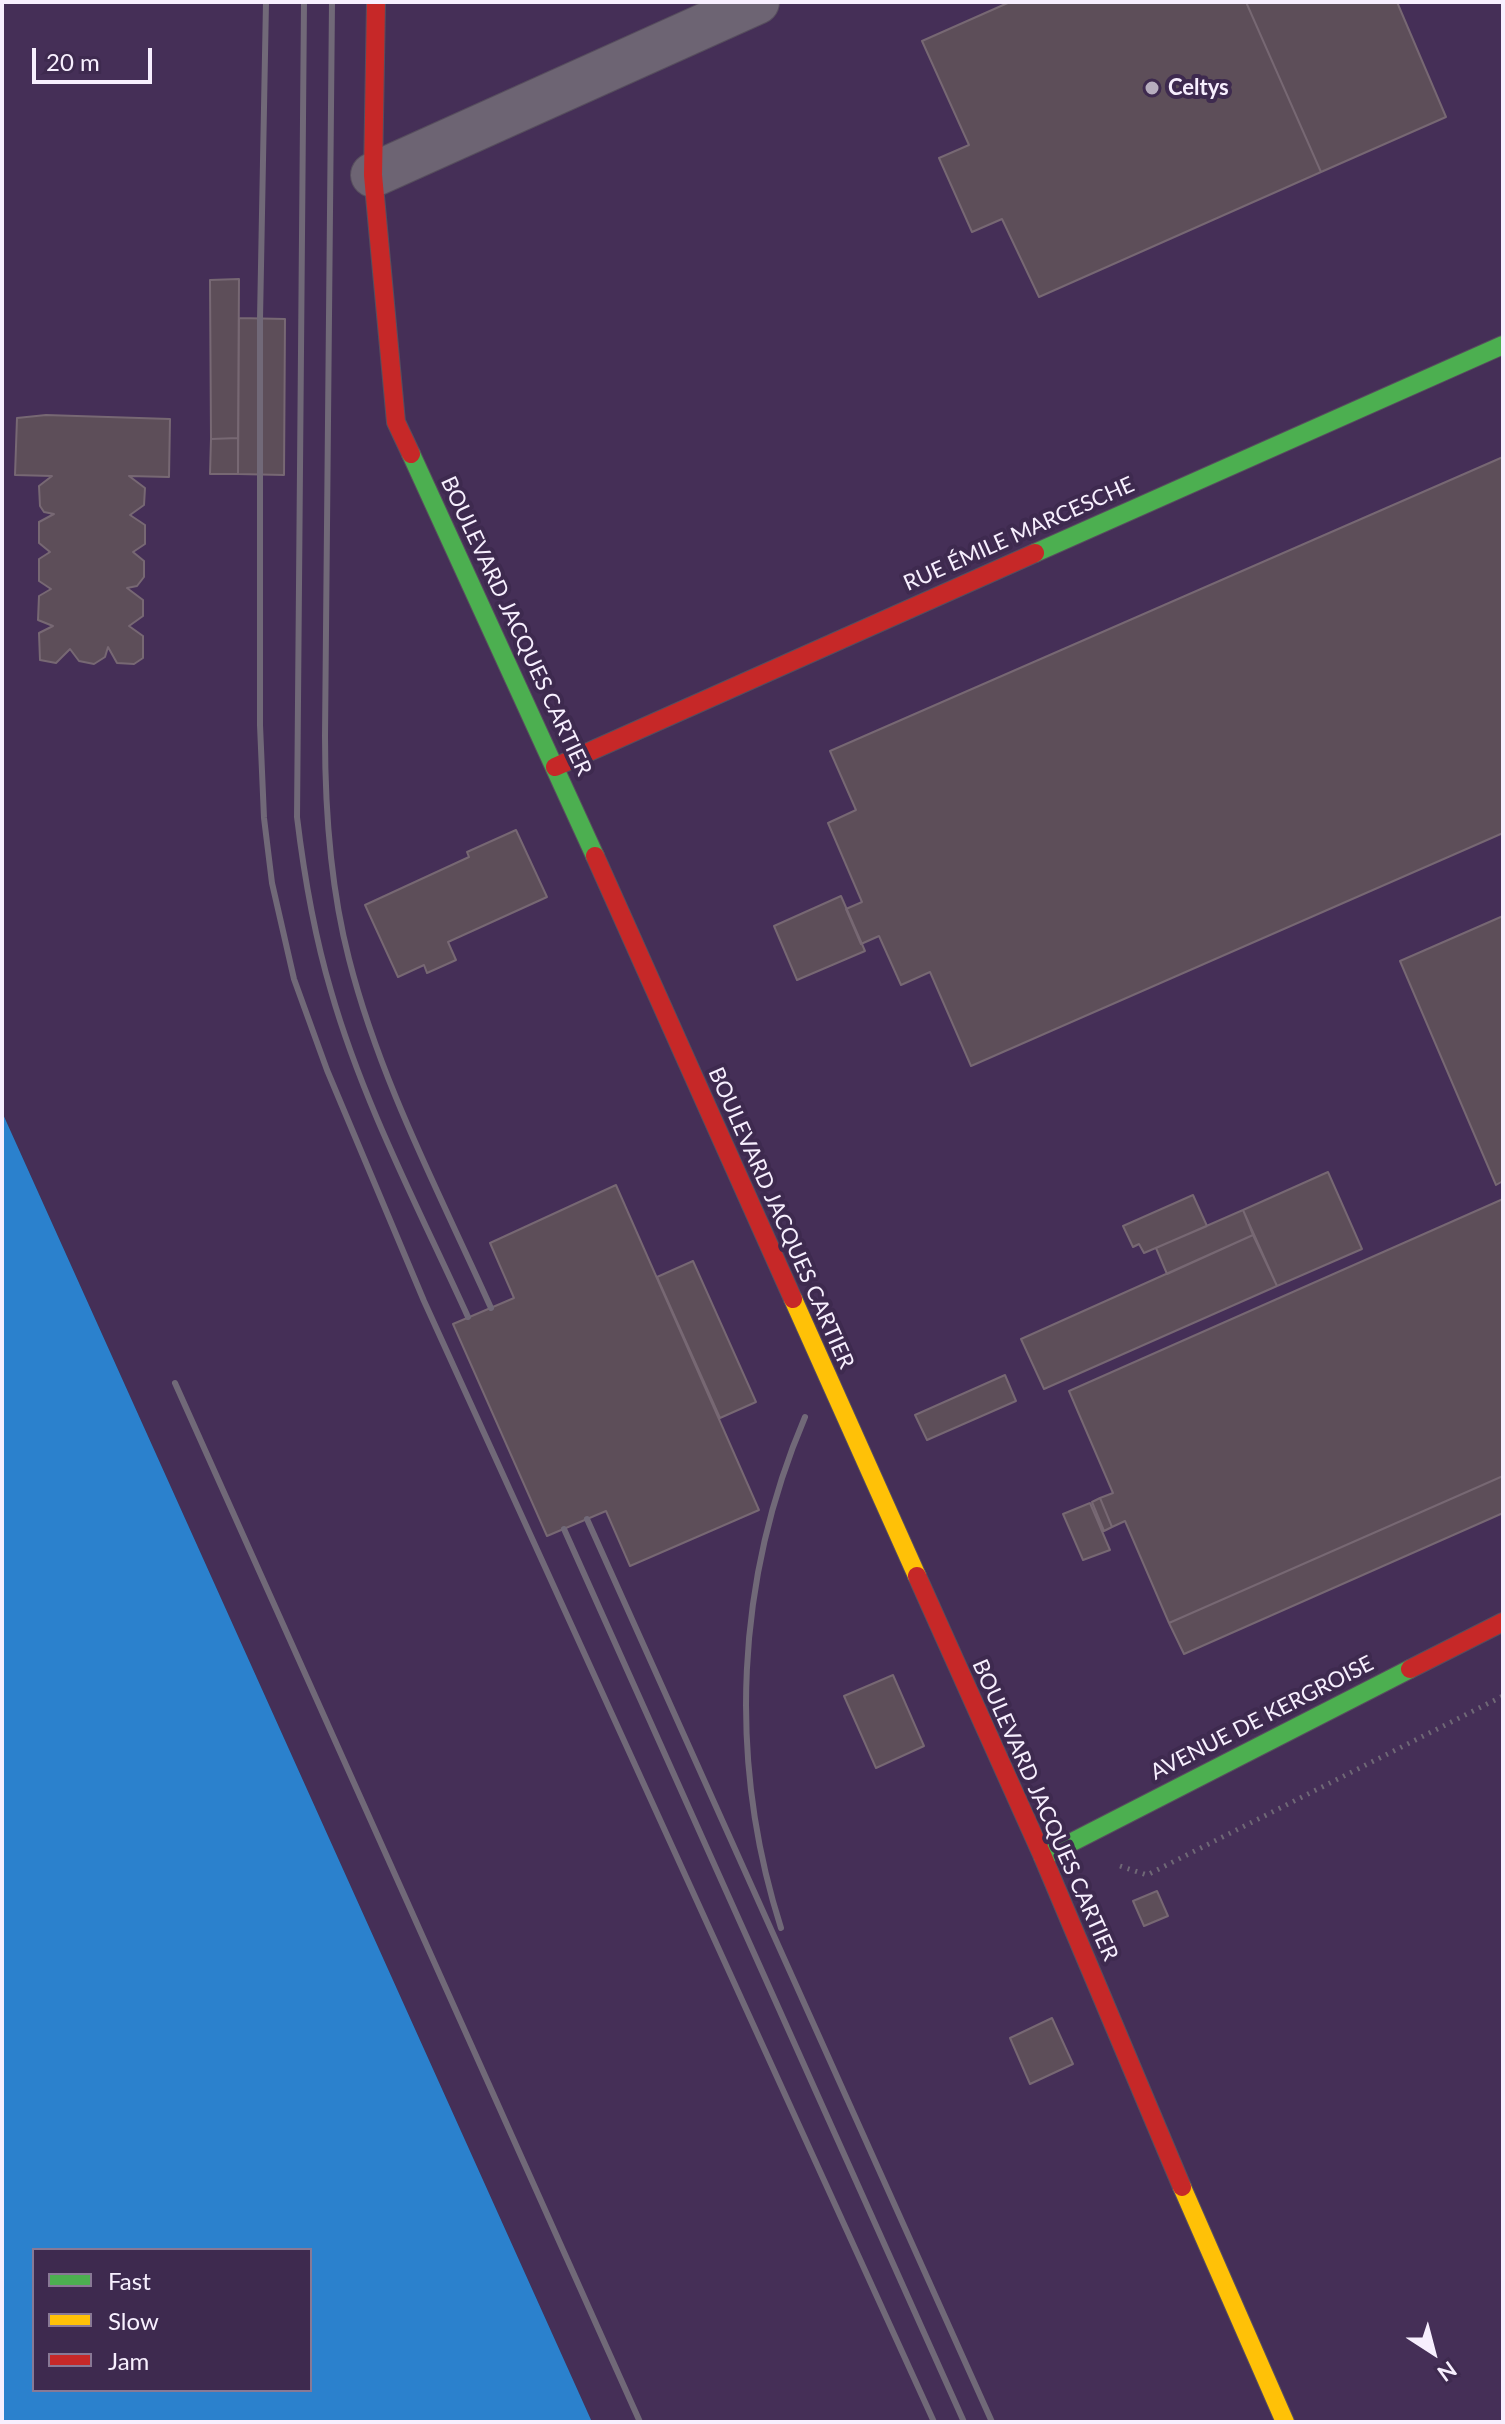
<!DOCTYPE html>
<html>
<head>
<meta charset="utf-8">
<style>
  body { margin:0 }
  #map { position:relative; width:1505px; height:2424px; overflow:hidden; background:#3d3247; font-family:Lato,sans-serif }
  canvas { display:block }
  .frame { position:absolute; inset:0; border:4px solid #f7effe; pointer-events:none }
  .legend { position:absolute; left:32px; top:2248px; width:280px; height:144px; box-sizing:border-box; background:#3e2a4f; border:2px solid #887995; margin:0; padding:10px 14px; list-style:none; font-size:24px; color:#f7effe }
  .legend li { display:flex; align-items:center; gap:16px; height:40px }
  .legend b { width:40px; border:2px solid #887995 }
  .north { position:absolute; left:1393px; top:2312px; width:80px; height:80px; -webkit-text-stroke:6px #3e2a4f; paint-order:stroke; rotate:144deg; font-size:22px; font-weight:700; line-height:32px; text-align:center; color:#f7effe }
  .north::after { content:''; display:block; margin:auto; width:28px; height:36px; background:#f7effe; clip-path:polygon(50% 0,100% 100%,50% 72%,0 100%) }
  .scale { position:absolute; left:32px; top:48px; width:120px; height:36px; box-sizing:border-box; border:4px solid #f7effe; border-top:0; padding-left:10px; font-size:24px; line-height:28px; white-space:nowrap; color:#f7effe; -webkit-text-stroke:6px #3e2a4f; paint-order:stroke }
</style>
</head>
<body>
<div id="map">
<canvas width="1505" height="2424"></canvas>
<div class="frame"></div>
<ul class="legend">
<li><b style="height:10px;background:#4caf50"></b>Fast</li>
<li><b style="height:10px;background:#ffc107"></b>Slow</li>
<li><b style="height:10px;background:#c62828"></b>Jam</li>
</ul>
<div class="north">N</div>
<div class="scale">20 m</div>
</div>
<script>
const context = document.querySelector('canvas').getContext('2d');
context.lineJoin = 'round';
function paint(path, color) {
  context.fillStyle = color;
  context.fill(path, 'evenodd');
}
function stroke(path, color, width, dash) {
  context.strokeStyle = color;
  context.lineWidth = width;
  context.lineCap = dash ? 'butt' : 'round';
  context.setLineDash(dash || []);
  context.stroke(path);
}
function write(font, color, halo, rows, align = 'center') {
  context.font = font + ' Lato,sans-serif';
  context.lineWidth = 8;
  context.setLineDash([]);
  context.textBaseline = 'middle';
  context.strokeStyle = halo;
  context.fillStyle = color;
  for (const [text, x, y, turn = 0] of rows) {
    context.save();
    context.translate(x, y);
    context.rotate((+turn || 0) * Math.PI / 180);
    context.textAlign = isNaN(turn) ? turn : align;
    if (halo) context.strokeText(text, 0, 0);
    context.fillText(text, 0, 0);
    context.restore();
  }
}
paint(new Path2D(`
  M2,2H1503V2422H592L2,1112Z`), '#452f57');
paint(new Path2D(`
  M2,1112L592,2422H2ZM34,2250H310V2390H34Z`), '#2b81cd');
const building = new Path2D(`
  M1010,2H1246L1321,172L1039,297L1002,219L972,232L939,158L969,145L922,41Z
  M1246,2H1397L1446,117L1321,172Z
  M239,279L238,438L211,439L210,280Z
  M239,318L285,319L284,475L238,474Z
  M46,415L170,419L169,477L129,476L145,488L144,505L130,515L145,525V544L133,552L144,561V577L137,586L127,588L143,600V616L129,626L143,636V658L134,664L117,663L108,647L105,657L94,664L79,661L70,649L56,663L40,660L39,633L53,626L38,620L39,596L51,589L39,581V559L50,552L39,543V522L54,514L44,512L40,506L39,486L52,476L15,475L17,418Z
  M238,438V474H210L211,439Z
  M1503,457V833L971,1066L930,972L901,985L879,936L861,944L846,909L862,902L828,823L856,810L830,751Z
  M516,830L547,897L448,942L456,960L427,973L424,965L398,977L365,905L469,857L467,852Z
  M841,896L865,951L797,980L774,926Z
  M1503,916V1181L1496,1185L1400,961Z
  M1328,1172L1362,1249L1277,1286L1243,1210Z
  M616,1185L759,1510L630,1566L606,1511L547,1536L453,1324L514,1298L490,1243Z
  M1193,1195L1207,1226L1144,1253L1139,1244L1133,1247L1123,1226Z
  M1503,1199V1476L1169,1623L1125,1521L1112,1527L1100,1498L1113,1493L1069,1391Z
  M1243,1210L1253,1235L1167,1274L1156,1248Z
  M1253,1235L1277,1286L1044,1389L1021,1339Z
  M693,1261L756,1402L720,1418L657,1277Z
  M1005,1375L1016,1401L927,1440L915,1415Z
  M1503,1476V1513L1184,1654L1169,1623Z
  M1100,1498L1112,1527L1104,1531L1092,1502Z
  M1090,1503L1110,1550L1083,1560L1063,1514Z
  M893,1675L924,1746L876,1768L844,1696Z
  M1157,1891L1168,1916L1144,1926L1133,1901Z
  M1052,2018L1073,2064L1030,2084L1010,2038Z`);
paint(building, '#5d4e59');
stroke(building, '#776873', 2);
const street = new Path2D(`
  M373,175L757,2`);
const fast = new Path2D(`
  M411,454L595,856
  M1035,553L1503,345
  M1043,1857L1410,1669`);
const slow = new Path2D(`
  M793,1299L917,1576
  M1182,2187L1285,2422`);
const jam = new Path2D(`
  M376,2L373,175L396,422L411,454
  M555,767L1035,553
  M595,856L793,1299
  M917,1576L1043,1857L1182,2187
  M1410,1669L1503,1622`);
stroke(street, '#574e5e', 46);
stroke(fast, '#574e5e', 20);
stroke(slow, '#574e5e', 20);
stroke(jam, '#574e5e', 20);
stroke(new Path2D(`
  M1120,1866L1147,1875L1503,1696`), '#6f6876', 5, [2, 6]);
stroke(street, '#6d6473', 44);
stroke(fast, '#4caf50', 18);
stroke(slow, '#ffc107', 18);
stroke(jam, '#c62828', 18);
stroke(new Path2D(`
  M266,2L260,319V725L264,818L272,883L294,979L327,1070L424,1301L934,2422
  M304,2L297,817C304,875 314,934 331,991C363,1103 420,1211 468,1317
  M332,2L325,736C325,811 330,886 349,959C380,1081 440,1194 491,1308
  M175,1383L640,2422
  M587,1519L992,2422
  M564,1529L964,2422
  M781,1928C727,1759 736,1579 805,1417`), '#716978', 6);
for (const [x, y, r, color] of [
  [1152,88,8,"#b6adbe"]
]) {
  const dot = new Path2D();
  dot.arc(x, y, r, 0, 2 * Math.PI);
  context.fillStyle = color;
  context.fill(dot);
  stroke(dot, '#3e2a4f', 3);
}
write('bold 22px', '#f7effe', '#3e2a4f', [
  ["Celtys",1168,88]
], 'left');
write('22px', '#f7effe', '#3e2a4f', [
  ["RUE ÉMILE MARCESCHE",1019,534,-24],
  ["BOULEVARD JACQUES CARTIER",516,626,65],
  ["BOULEVARD JACQUES CARTIER",781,1218,66],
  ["AVENUE DE KERGROISE",1262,1718,-27],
  ["BOULEVARD JACQUES CARTIER",1045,1810,66]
]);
</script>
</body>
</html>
